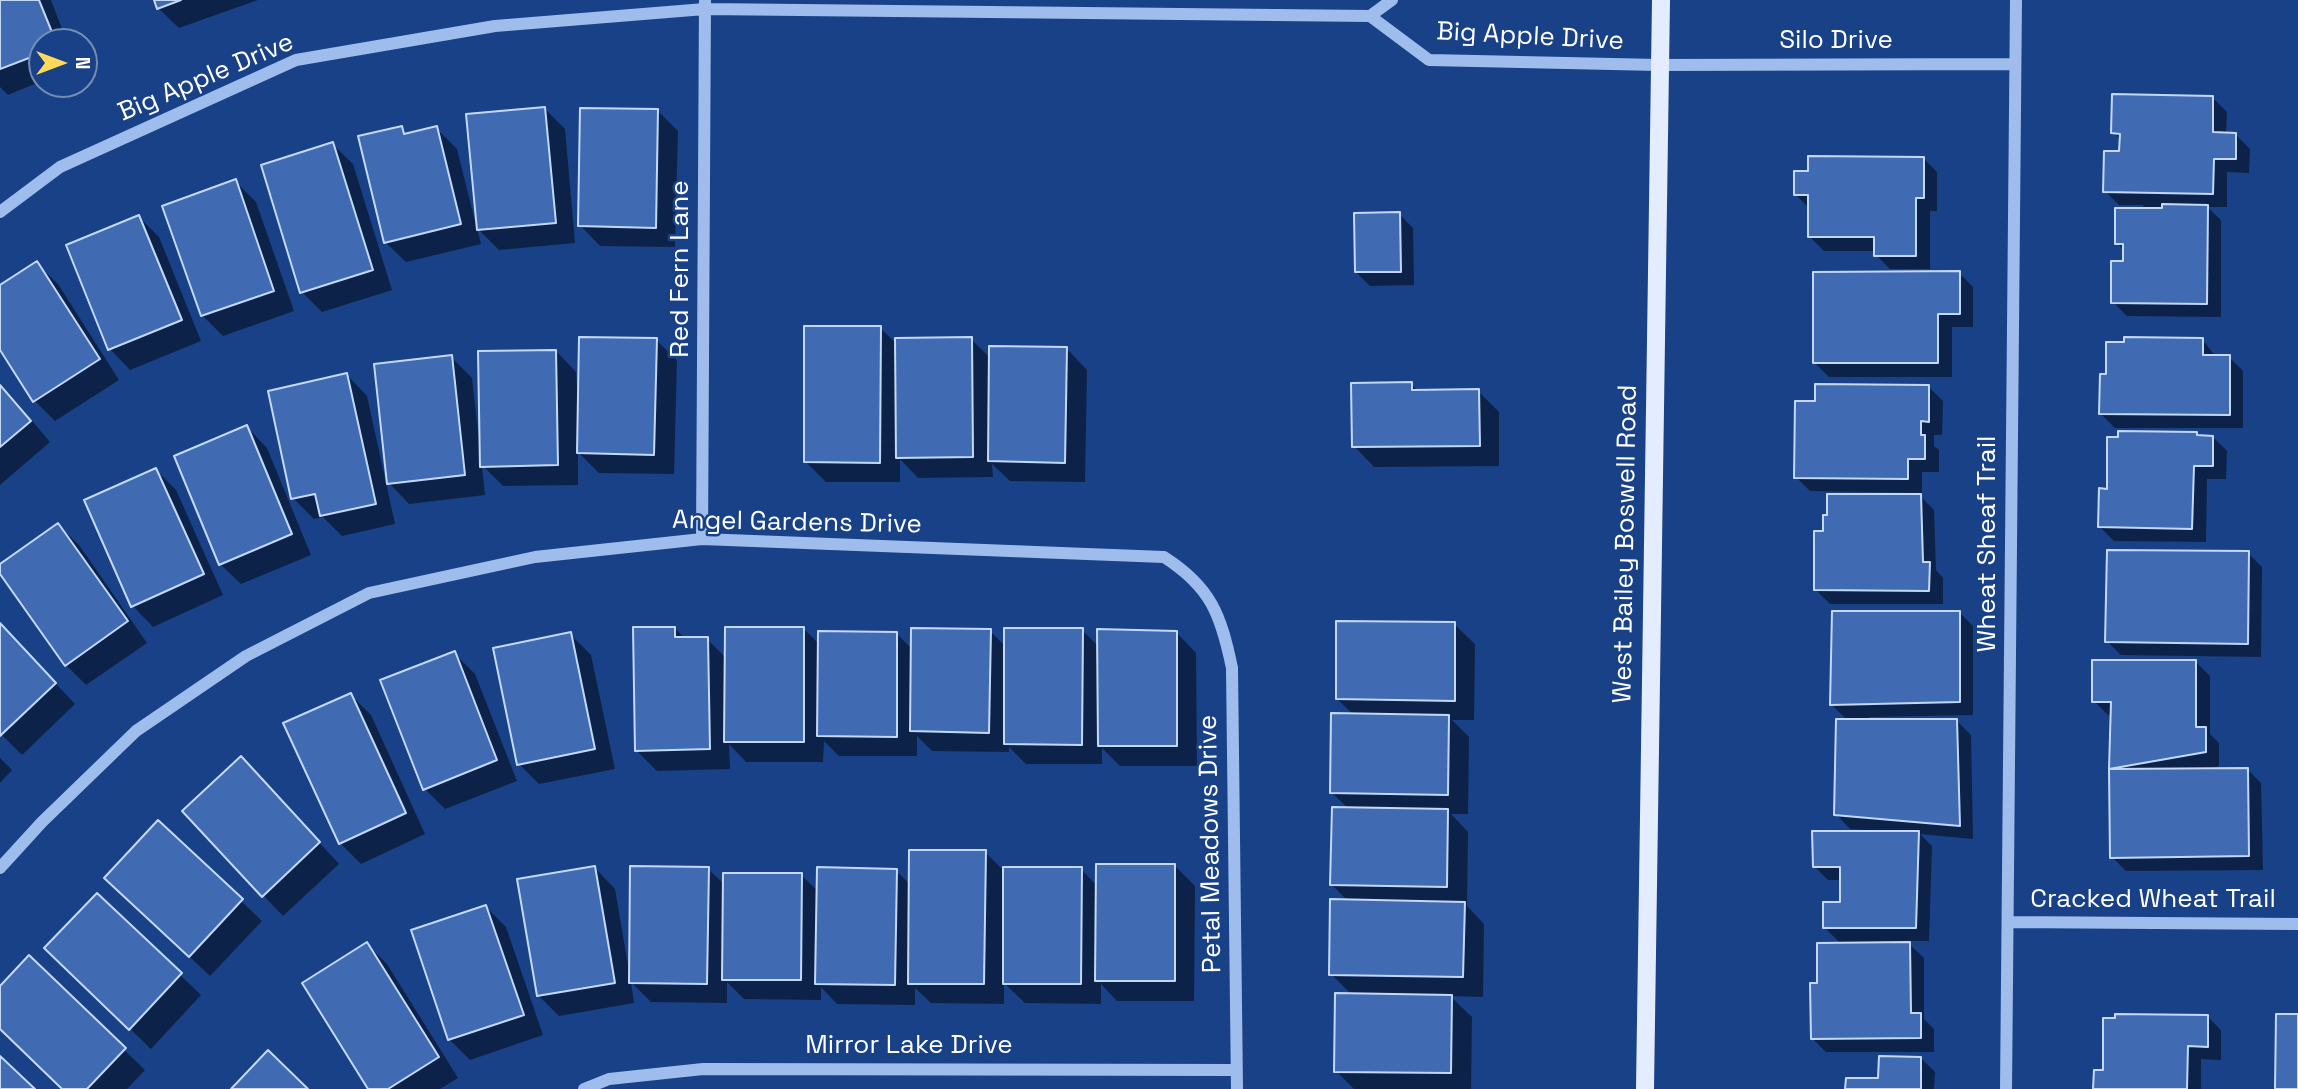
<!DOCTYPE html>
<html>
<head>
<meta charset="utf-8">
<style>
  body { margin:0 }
  #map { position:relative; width:2298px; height:1089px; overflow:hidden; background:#184187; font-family:"Space Grotesk",sans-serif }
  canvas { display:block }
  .north { position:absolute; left:28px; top:28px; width:70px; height:70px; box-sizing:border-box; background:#184187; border:2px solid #748db7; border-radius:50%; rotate:90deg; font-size:19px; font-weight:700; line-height:28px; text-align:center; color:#fff }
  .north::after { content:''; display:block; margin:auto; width:24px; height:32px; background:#ffda5a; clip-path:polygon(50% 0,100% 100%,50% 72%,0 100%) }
</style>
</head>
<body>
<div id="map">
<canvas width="2298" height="1089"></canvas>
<div class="north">N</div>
</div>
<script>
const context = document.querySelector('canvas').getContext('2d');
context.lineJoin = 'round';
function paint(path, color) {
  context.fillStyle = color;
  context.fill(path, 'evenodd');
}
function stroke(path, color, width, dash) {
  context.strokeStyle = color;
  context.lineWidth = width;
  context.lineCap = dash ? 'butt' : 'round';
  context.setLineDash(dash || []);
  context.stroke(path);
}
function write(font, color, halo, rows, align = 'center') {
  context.font = font + ' "Space Grotesk",sans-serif';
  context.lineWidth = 5;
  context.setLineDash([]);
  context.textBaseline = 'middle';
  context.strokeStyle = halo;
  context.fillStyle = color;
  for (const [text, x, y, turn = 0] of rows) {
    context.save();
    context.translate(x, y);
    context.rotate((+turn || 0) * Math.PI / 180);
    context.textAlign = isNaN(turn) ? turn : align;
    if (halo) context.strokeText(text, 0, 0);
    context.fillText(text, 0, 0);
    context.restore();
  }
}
paint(new Path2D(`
  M0,0H51L67,42H42V81L8,95L0,87Z
  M156,0H258L179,28L158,8Z
  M2213,98L2227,112L2226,135H2236L2250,149L2249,173L2227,172V207H2207L2221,220V317L2127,316L2113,302L2125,263V251L2117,243L2144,205H2119L2105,191L2121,153V140L2113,132Z
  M544,108L565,129L575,243L499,250L477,228L481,244L406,262L385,242L401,128L408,135L436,128L457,149L476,225Z
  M658,111L678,131L675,247L600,246L580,225Z
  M332,144L353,164L392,290L322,312L302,292Z
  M1923,158L1937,172V211H1930V269H1890L1876,255V251H1824L1810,237V209L1795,194Z
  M235,181L256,202L294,311L223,336L203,316L165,207Z
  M1399,214L1413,228L1414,285L1370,286L1356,272Z
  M139,217L159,237L201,341L130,370L110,349Z
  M37,264L58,284L119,380L55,421L35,401L0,346V287Z
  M1959,273L1973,287V327H1952V377H1829L1815,363Z
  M880,328L897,344L971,339L991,359L1067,349L1087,370L1085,482L1010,481L992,464L993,477L918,478L900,459V482H826L805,461Z
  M2202,339L2216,357H2229L2243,371V428H2115L2101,414L2108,376Z
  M656,340L677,360L674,474L599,473L578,452V485L503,486L482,465L485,495L409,504L389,483L451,357L472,378L479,440H481L556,351L576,372L577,388H580Z
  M347,375L367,396L395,524L342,536L323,517L314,519L293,498Z
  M0,383L50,442L0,485Z
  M1411,384L1419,392L1478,391L1499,412V466L1374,467L1354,446Z
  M1929,387L1943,401L1942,435H1934V446L1939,450V472H1922V493L1810,491L1796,477L1817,403Z
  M247,427L267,448L311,555L241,584L220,564Z
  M2196,434L2213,437L2227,451L2226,479H2207L2206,542L2114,541L2100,527L2108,491Z
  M156,470L176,490L223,595L153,627L133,606Z
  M1917,493L1934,510L1936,570L1943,578V604H1830L1816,590L1824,533L1917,496Z
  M58,525L79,545L147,643L86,685L66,665L0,571V566Z
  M2248,553L2262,567L2261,657L2121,655L2107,641Z
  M1959,612L1973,626V715L1869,717V721H1957L1971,735L1973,839L1920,834L1932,846L1929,941H1906L1924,958V1019L1934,1029V1052H1826L1812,1038L1819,984L1842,945L1824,927L1841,904V880H1828L1814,866L1867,830L1850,829L1836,814L1848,721L1831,704Z
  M0,624L75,704L22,755L0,733Z
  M1454,624L1475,644L1474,720H1452L1469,737L1468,814H1451L1468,832L1467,906L1484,924L1483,997L1450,996L1472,1017L1471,1089H1354L1336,1071L1352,995L1331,974L1348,901L1331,884L1349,809L1332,793L1354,715L1337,699Z
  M675,628L685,639H707L726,658L804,629L820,645L897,634L913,650L990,631L1006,647L1082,630L1099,647L1176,632L1196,653L1197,766H1120L1102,748V764H1026L1009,747V752L932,751L917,736V756H839L824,741L823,762H746L729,744L730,769L657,771L636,750Z
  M570,634L591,655L615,769L539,784L519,764Z
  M454,653L475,674L517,781L445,809L425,789Z
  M2196,662L2210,676V734L2219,743V766L2208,770L2247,769L2261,783L2263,870L2126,871L2112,857L2113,715H2108L2094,701Z
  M351,695L371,715L425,834L361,864L340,843L286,724Z
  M0,758L12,770L0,783Z
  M261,779L339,864L283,916L263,895Z
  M985,852L1005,872L1081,869L1097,886L1175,866L1195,886L1194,1001H1117L1101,984V1004L1025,1003L1004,983V1004L931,1003L915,988V1005L837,1004L821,987V1000L744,999L727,982V1003L651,1002L631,982L634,1003L559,1016L538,995L595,868L615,889L629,971L708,869L725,885L801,875L819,892L896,871L911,885Z
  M97,895L201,995L151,1049L67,968Z
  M127,898L241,901L262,921L210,976Z
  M486,907L506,927L543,1035L470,1060L450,1040L413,931Z
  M367,944L387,964L458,1078L440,1089H370Z
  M29,958L145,1070L127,1089H63L0,1028V988Z
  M2207,1016L2221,1030V1060L2201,1059V1089H2095L2104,1072Z
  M1921,1058L1935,1072L1934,1089H1847L1880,1080Z`), '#0007');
const building = new Path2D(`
  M0,0H39L56,42H42V53L0,69Z
  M154,0H181L157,9Z
  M2112,94L2213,96V132L2236,133V159H2214L2213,194L2103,192L2104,151H2119L2120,134L2111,133Z
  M545,107L556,223L477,230L466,114Z
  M580,108L658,109L656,228L578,226Z
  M402,126L404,134L437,126L461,224L384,243L358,136Z
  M333,142L373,270L300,293L261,165Z
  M1808,156L1924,157V198H1916V256H1874V237H1808V195H1794V171H1808Z
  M236,179L274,291L201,316L162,206Z
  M2162,204L2208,205L2207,304L2111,303V261H2123V244H2115V208H2162Z
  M1400,212L1401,272H1355L1354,213Z
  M139,215L182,320L108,350L66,245Z
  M37,261L100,359L33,402L0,350V285Z
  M1960,271V314H1938V363H1813V272Z
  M804,326H881L880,463L804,462Z
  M579,337L657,338L654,455L577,453Z
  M972,337L973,457L896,458L895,338Z
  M2124,337L2203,338V355H2230V415L2099,414L2100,374H2106V342H2124Z
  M989,346L1067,347L1065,463L988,461Z
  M556,350L558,465L480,467L478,351Z
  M452,355L465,475L387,484L374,364Z
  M347,373L376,504L320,516L315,494L291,499L268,391Z
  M1412,382V390L1479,389L1480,446L1352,447L1351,383Z
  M1815,384L1929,385V422L1921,421V435H1925V459H1908V479L1794,478L1795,401H1815Z
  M0,385L31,421L0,447Z
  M247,425L292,534L219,565L174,456Z
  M2118,431L2197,432V435L2213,436V466H2194L2192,529L2098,527L2099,488L2107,489V437H2118Z
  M156,468L204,574L131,607L84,500Z
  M1827,494H1921L1923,562H1930L1929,591L1814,590V531H1823V515H1827Z
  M58,523L128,621L65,666L0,574V564Z
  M2107,550L2249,551L2248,644L2105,642Z
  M1832,611H1960V702L1830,705Z
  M1336,621L1455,622V701L1336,699Z
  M0,623L56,683L0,736Z
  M633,627H675V637H708L710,749L635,751Z
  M725,627H804V742H724Z
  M911,628L991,629L989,733L910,731Z
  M1004,628H1083L1082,745L1004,744Z
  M1097,629L1177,631V746H1098Z
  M818,631L897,632V737L817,736Z
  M571,632L595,749L517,765L493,648Z
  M455,651L497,760L423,790L380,680Z
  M2092,660H2196V727H2206V752L2109,769L2111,702H2092Z
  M351,693L406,813L339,844L283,723Z
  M1331,713L1449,715L1448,795L1330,793Z
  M1836,719H1957L1960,826L1834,815Z
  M241,756L320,842L262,897L182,811Z
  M2248,768L2249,856L2110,858L2109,769Z
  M1332,807L1448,809L1447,887L1330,885Z
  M158,820L243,899L189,957L104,878Z
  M1812,831H1919L1916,928H1823V902H1840V867H1813Z
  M909,850H986L984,984H908Z
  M1096,864H1175V981H1095Z
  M595,866L615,983L537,996L517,879Z
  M630,866L709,867L707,984L629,983Z
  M817,867L897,869L895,985L815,984Z
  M1003,867H1082L1081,984H1003Z
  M723,873H802L801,980H722Z
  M97,893L182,973L129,1030L44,948Z
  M1330,899L1465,902L1463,977L1329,975Z
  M486,905L524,1015L448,1040L411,930Z
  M367,942L439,1057L388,1089H368L302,983Z
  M1910,942L1911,1013H1921V1038L1811,1039L1810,983H1817V943Z
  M29,955L126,1048L87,1089H62L0,1029V986Z
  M1335,993L1452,995L1451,1073L1334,1072Z
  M2115,1014L2208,1015V1047L2188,1046L2187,1089H2093L2094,1070H2103V1018H2115Z
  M2276,1014H2298V1089H2275Z
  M268,1050L308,1089H231Z
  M0,1056L35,1089H0Z
  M1879,1056L1921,1057V1089H1845L1846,1078H1878Z`);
paint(building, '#406ab1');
stroke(building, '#c4d9fa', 2);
stroke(new Path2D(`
  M1370,16L1392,0
  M0,212L60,167L296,60L495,26L705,9L1370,16L1429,60L1658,65L2015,64
  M702,539L705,0
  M0,868L42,822L136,731L246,656L369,593L535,557L702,539L1164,557C1211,587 1221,615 1232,668L1237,1089
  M2008,922L2298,924
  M584,1089L609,1079L703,1069L1236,1070
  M2006,1089L2016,0`), '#9ebded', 12);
stroke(new Path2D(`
  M1645,1089L1661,0`), '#e4edff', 18);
write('26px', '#fff', '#184187', [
  ["Big Apple Drive",1530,37,3],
  ["Silo Drive",1836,41],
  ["Big Apple Drive",206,78,-23],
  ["Red Fern Lane",681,269,-90],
  ["Angel Gardens Drive",797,523,1],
  ["West Bailey Boswell Road",1626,544,-89],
  ["Wheat Sheaf Trail",1988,544,-90],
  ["Petal Meadows Drive",1211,844,-91],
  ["Cracked Wheat Trail",2153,900],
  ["Mirror Lake Drive",909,1046]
]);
</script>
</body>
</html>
